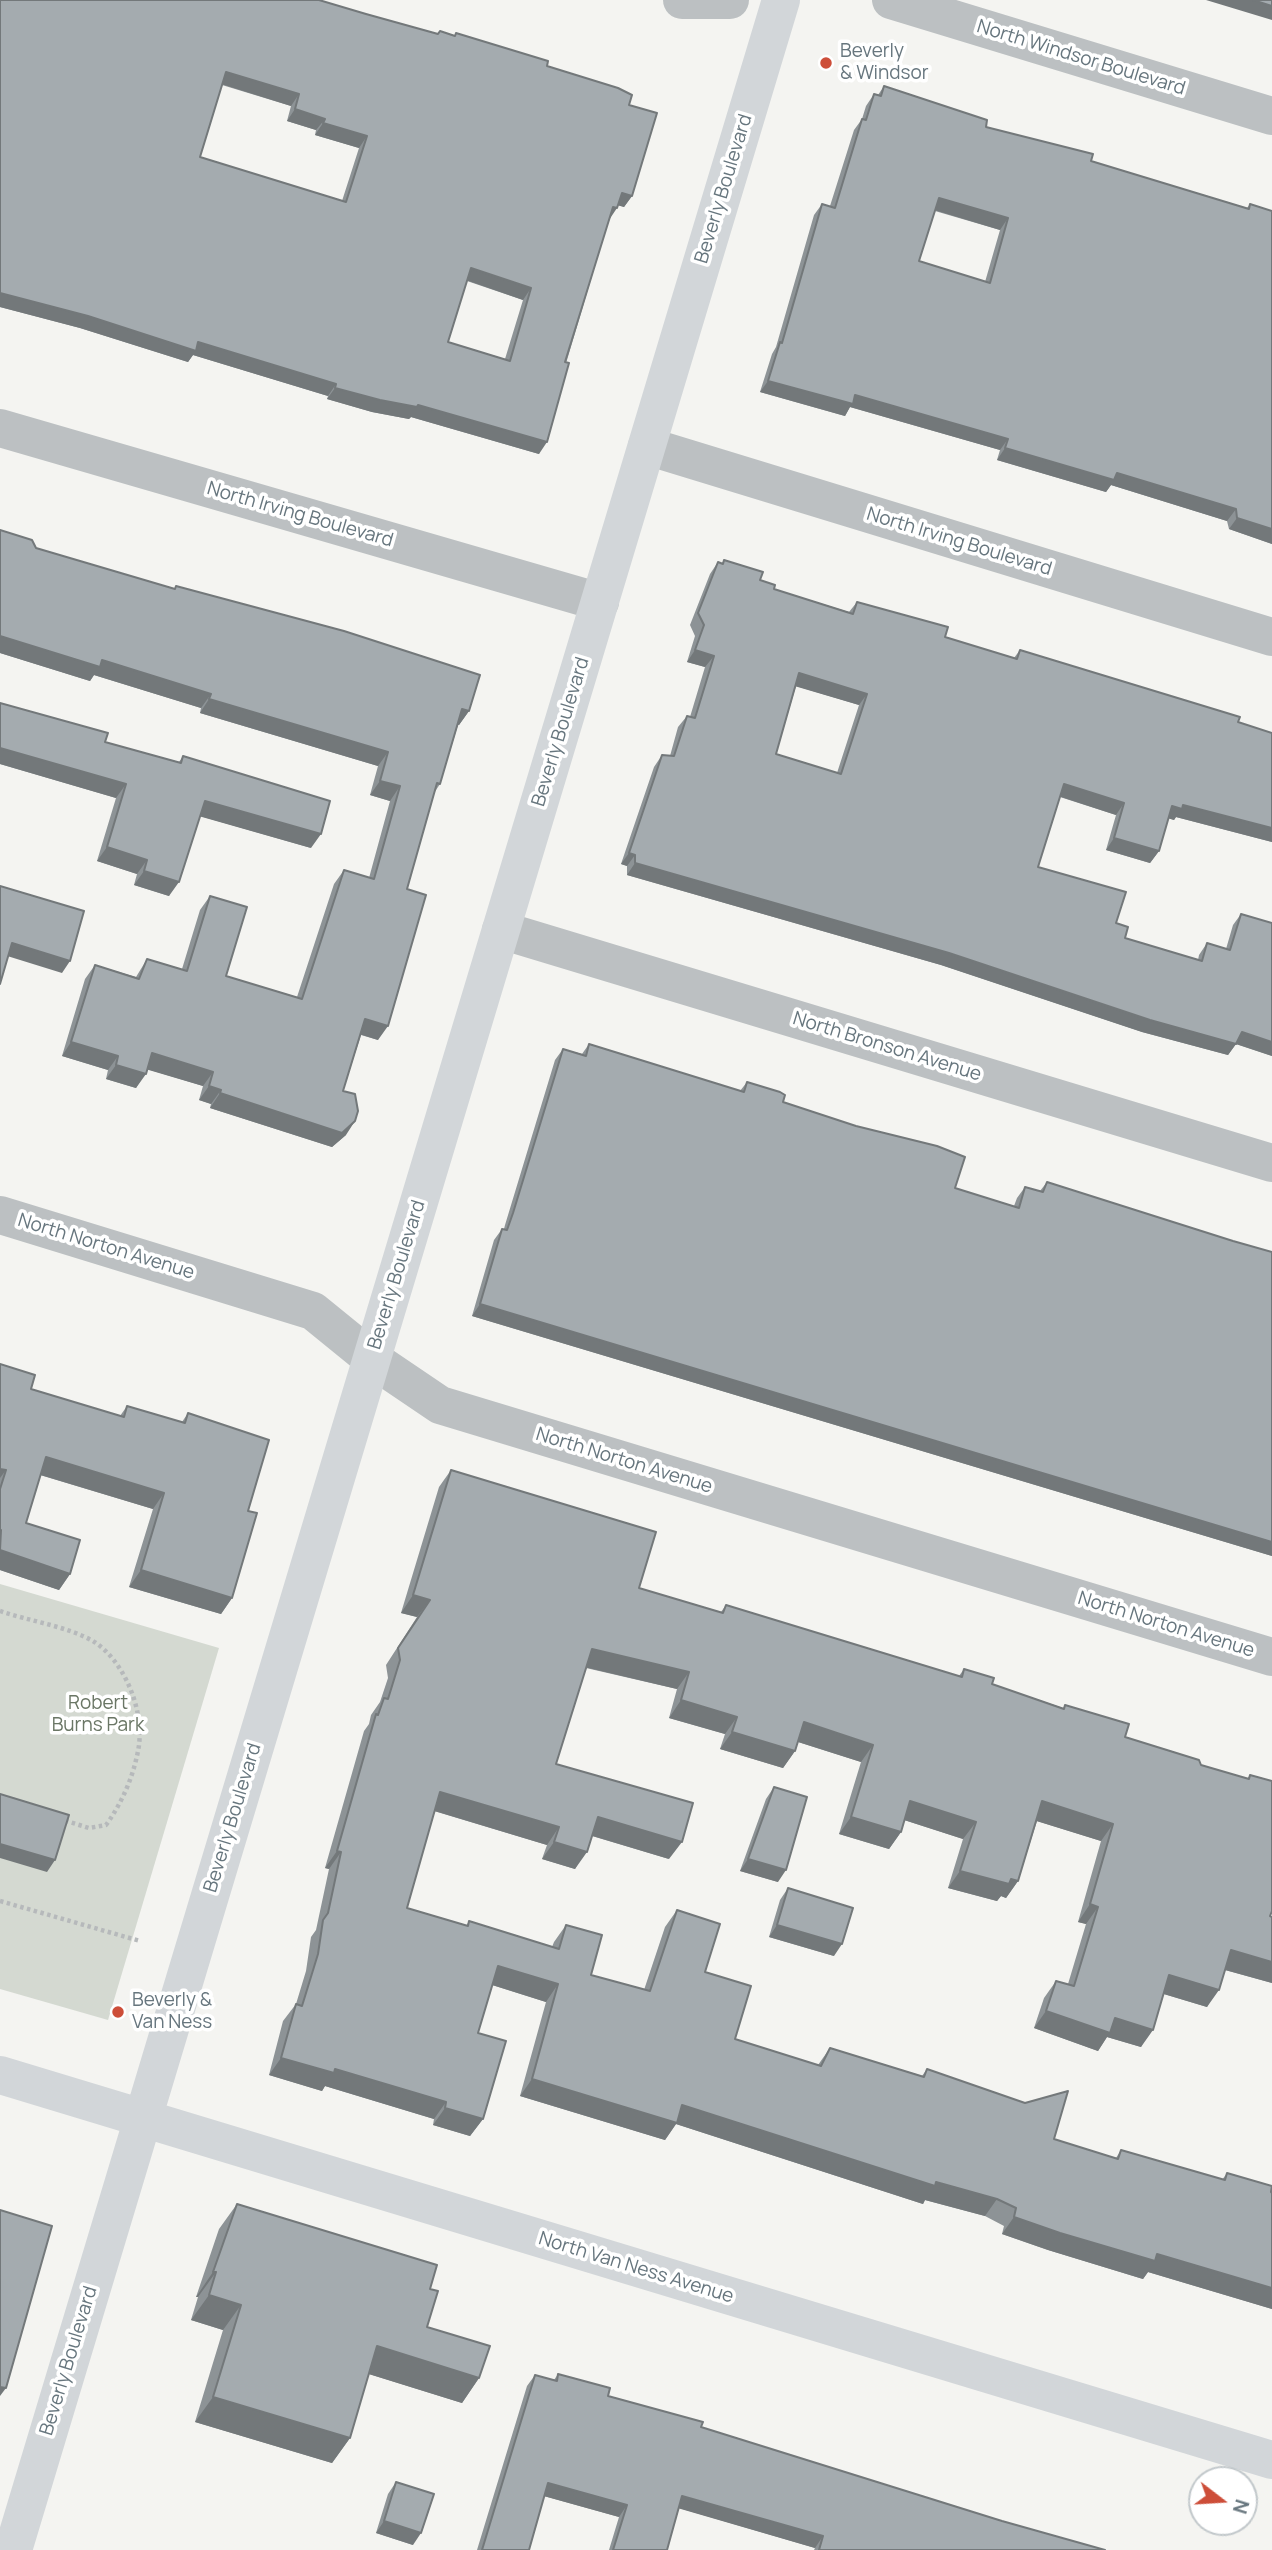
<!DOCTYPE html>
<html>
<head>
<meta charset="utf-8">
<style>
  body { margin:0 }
  #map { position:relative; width:1272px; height:2550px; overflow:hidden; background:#f4f4f1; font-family:Manrope,sans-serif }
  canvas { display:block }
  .north { position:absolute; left:1188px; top:2466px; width:70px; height:70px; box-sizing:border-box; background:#fff; border:2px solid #c2c8cb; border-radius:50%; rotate:107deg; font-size:19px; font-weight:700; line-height:28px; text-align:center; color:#67767e }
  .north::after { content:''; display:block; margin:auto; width:24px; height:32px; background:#cd4e39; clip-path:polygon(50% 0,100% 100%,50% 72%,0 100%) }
</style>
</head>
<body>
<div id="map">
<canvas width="1272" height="2550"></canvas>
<div class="north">N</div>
</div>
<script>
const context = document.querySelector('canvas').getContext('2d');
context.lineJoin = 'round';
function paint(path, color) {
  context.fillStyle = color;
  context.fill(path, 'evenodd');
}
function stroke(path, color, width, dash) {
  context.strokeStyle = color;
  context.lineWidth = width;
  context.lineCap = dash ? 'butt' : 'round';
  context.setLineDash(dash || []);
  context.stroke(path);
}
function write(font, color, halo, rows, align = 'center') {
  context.font = font + ' Manrope,sans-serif';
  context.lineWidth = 7;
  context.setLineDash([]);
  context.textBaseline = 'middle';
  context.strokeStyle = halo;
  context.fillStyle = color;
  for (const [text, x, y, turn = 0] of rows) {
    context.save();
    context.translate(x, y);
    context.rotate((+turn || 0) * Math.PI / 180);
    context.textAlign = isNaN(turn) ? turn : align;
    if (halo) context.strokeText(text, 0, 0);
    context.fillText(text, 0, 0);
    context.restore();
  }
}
paint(new Path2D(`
  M0,1584L219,1648L108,2020L0,1989Z`), '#d4d9d1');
stroke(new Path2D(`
  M0,1611C29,1621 66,1626 93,1641C125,1661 146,1713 138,1751C133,1777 122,1803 106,1825L89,1828L63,1820
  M0,1901L140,1941`), '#b6b9bb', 4.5, [3.5, 3.5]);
stroke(new Path2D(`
  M682,0H730
  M891,0L1272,116
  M0,428L600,602
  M647,446L1272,637
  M501,930L1272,1163
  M0,1215L313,1311L372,1359L440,1405L1272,1657`), '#bcc0c2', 38);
stroke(new Path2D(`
  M0,2075L1272,2460
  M13,2550L781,0`), '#d2d6d9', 38);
paint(new Path2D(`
  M0,0L366,14L437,34L440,31L454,36L456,33L547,66L629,105L632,196L624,207L618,205L609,219L539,454L411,417L409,419L372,412L327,399L328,396L193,355L188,362L80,328L0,307ZM222,85L291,106L287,121L316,130L315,135L359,148L342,201L200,157ZM467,281L523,300L505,359L448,342Z
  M884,86L986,127L1091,161L1247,208L1250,204L1272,544L1229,529L1227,521L1111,485L1106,492L997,460L1000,450L850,407L845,416L760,392L772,354L776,347L814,215L822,204L830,206L854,130L862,119L866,106L874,94L878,95ZM935,211L1000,230L985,282L919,261Z
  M0,530L36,548L174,589L176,586L469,711L459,725H458L440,784L434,793L407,889L378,1040L361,1035L343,1091L346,1135L332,1147L210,1108L211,1104L199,1100L203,1086L147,1069L136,1088L106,1079L108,1070L62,1056L85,979L95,965L136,977L147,959L182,969L200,910L210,896L226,976L297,997L334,884L344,870L369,878L390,801L370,795L378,766L200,713L201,708L94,675L90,681L0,653Z
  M724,560L760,580L774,589L849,612L857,602L945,637L1014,658L1020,650L1272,733V842L1176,817L1174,820L1168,818L1159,851L1150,863L1106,850L1116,815L1060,797L1038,867L1116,923L1125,938L1198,960L1199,955L1207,943L1226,949L1233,925L1241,914L1272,923V1056L1236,1044L1228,1055L1142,1032L941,965L627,875V866L621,864L654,767L662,755L670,756L678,727L687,716L690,717L705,667L687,662L695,636L690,625L710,574L718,562L722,563ZM796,686L859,705L837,773L776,754Z
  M0,703L105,742L179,762L183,756L311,848L200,816L169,896L134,885L137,874L97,861L116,798L0,764Z
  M589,1044L740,1091L747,1082L783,1102L955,1188L1014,1206L1017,1198L1025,1187L1040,1191L1047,1182L1233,1241L1272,1252V1556L472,1316L494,1240L502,1229H504L505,1225L555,1060L563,1049L582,1054Z
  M0,1364L31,1389L120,1416L127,1406L182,1422L188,1413L248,1511L232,1598L221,1614L129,1587L153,1509L40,1475L26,1523L70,1574L59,1590L0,1570Z
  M451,1470L639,1588L721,1612L726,1605L959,1676L964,1669L992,1684L1063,1708L1065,1705L1125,1737L1201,1765L1247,1779L1250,1775L1270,1916L1272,1917V1983L1225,1970L1207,2007L1164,1994L1141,2047L1107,2037L1098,2051L1034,2028L1044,1998L1056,1981L1068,1984L1086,1924L1078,1922L1101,1841L1037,1821L1018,1881L1006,1898L1001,1896L997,1901L948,1888L963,1839L904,1820L901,1832L889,1849L839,1834L861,1762L798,1742L795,1751L783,1768L720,1749L725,1734L669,1718L677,1689L586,1668L556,1764L669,1859L592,1836L575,1869L542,1859L547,1845L434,1811L407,1908L466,1926L469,1921L552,1947L554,1942L566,1925L591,1975L644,1990L665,1927L677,1910L735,2039L818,2065L830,2048L922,2076L927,2069L1054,2139L1116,2158L1121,2150L1222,2180L1227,2173L1272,2193V2309L1148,2272L1143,2279L1048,2250L1002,2234L1004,2226L985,2216L925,2200L923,2204L676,2124L665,2140L520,2096L546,2002L492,1985L478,2033L483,2119L470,2136L433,2125L434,2119L325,2086L322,2091L269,2075L283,2021L296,2004L306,1971L311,1937L316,1930L329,1869L325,1868L364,1731L369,1724L371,1715L380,1702L388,1678L386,1665L417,1617L401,1613L439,1487Z
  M774,1787L778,1882L740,1871L766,1799Z
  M788,1888L834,1956L769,1937L780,1900Z
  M237,2204L430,2289L427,2327L479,2378L462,2403L369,2374L350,2438L332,2463L195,2422L223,2330L191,2320L198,2297H196L219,2229Z
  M558,2374L608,2396L701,2427L1002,2521L1105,2550H814L815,2548L679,2508L667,2550H609L619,2517L544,2496L529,2550H477L527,2386L535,2375L554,2380Z
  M396,2482L413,2545L376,2533L388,2494Z`), '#8d9396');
paint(new Path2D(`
  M1206,0H1253L1272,6V20Z
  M226,72L299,94L291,106L218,83Z
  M295,109L325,119L316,130L287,121Z
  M323,123L367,136L359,148L315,135Z
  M622,193L632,196L624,207L613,204Z
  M939,198L1008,218L1000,230L931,209Z
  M613,207L617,208L609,220Z
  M471,268L531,288L523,300L463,279Z
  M0,293L198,342L336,384L328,396L193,355L188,362L80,328L0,307Z
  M768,381L855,395L1008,439L1000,450L850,407L845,416L760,392Z
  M335,388L418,405L547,442L539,454L411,417L409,419L372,412L327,399Z
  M1005,448L1117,473L1236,509L1227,521L1111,485L1106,492L997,460Z
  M1237,518L1272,529V544L1229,529Z
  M0,636L102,660L211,694L201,708L94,675L90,681L0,653Z
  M695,650L714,656L705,667L687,662Z
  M799,673L867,694L859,705L791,685Z
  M209,699L388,752L378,766L200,713Z
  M462,709L469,711L459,725L453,723Z
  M0,748L126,784L116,798L0,764Z
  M380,781L400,786L390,801L370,795Z
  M1064,784L1124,803L1116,815L1055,795Z
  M205,801L321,834L311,848L195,815Z
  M1183,805L1272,828V842L1176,817L1174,820L1164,817L1172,806Z
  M1114,838L1159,851L1150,863L1106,850Z
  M107,847L147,860L137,874L97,861Z
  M629,853L635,855L627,866L621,864Z
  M635,863L1242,1032L1272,1042V1056L1236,1044L1228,1055L1142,1032L941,965L627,875Z
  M144,871L179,882L169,896L134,885Z
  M12,943L70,961L62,973L4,955Z
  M365,1019L388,1026L378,1040L356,1033Z
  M71,1042L118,1056L108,1070L62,1056Z
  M152,1053L213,1072L203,1086L142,1068Z
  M116,1065L146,1074L136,1088L106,1079Z
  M209,1086L221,1090L211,1104L199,1100Z
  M220,1093L355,1121L346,1135L332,1147L210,1108Z
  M480,1304L1272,1542V1556L472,1316Z
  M46,1457L164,1493L153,1509L34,1473Z
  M0,1469L6,1470L0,1478Z
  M0,1550L70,1574L59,1590L0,1570Z
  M141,1570L232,1598L221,1614L129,1587Z
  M413,1595L430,1600L417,1617L401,1613Z
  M592,1649L689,1672L677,1689L580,1666Z
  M681,1700L737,1717L725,1734L669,1718Z
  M804,1722L873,1745L861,1762L792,1740Z
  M732,1732L795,1751L783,1768L720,1749Z
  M440,1792L559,1827L547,1845L428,1809Z
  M910,1801L976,1822L963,1839L898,1818Z
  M1042,1801L1113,1824L1101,1841L1030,1819Z
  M598,1817L682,1842L669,1859L586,1834Z
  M851,1817L901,1832L889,1849L839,1834Z
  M554,1842L587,1852L575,1869L542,1859Z
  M0,1844L55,1860L47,1872L0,1858Z
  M337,1851L341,1852L329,1869L325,1868Z
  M748,1859L786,1870L778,1882L740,1871Z
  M960,1871L1011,1879L1018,1881L1006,1898L1001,1896L997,1901L948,1888Z
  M1090,1904L1098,1907L1086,1924L1078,1922Z
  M777,1925L842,1944L834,1956L769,1937Z
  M1231,1950L1272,1962V1983L1218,1968Z
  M498,1966L558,1984L546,2002L486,1983Z
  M1169,1975L1219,1990L1207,2007L1157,1992Z
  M1046,2011L1115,2018L1153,2030L1141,2047L1107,2037L1098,2051L1034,2028Z
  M281,2058L335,2069L446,2102L434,2119L325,2086L322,2091L269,2075Z
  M532,2079L682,2105L936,2182L997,2199L985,2216L925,2200L923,2204L676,2124L665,2140L520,2096Z
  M445,2108L483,2119L470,2136L433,2125Z
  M1014,2217L1157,2254L1272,2288V2309L1148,2272L1143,2279L1048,2250L1002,2234Z
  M213,2272H216L198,2297H196Z
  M209,2295L241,2305L223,2330L191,2320Z
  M377,2346L479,2378L462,2403L359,2371Z
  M0,2387L6,2388L0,2396Z
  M213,2397L350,2438L332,2463L195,2422Z
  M548,2483L627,2505L619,2517L540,2495Z
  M682,2496L823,2536L815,2548L674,2507Z
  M384,2521L421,2533L413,2545L376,2533Z`), '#73787a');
const building = new Path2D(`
  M0,0H319L366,14L438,34L440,31L455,36L456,33L548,61L547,66L618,88L632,95L629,105L657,113L632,196L622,193L617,208L613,207L565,362L569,363L547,442L418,405L417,407L380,400L335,388L336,384L198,342L196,351L88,316L0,293ZM226,72L299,94L295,109L325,119L323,123L367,136L346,202L200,157ZM471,268L531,288L510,361L448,342Z
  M1253,0H1272V6Z
  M884,86L987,120L986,127L1093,154L1091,161L1249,209L1250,204L1272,211V529L1237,518L1236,509L1117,473L1114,480L1005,448L1008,439L855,395L853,404L768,381L780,342L782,343L822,204L835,208L862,119L866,120L874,94L881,96ZM939,198L1008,218L990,283L919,261Z
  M0,530L32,540L36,548L175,589L176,586L344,631L480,675L469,711L462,709L440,784L437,783L407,889L426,895L388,1026L365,1019L343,1091L355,1094L358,1111L355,1121L342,1133L220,1093L221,1090L209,1086L213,1072L152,1053L146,1074L116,1065L118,1056L71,1042L95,965L139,979L147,959L187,971L210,896L247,907L226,976L302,999L344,870L374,879L400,786L380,781L388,752L209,699L211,694L102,660L100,667L0,636Z
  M724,560L763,572L760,580L775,585L774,589L853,614L857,602L948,627L945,637L1017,659L1020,650L1240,717L1238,722L1272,733V828L1183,805L1182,809L1172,806L1159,851L1114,838L1124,803L1064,784L1038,867L1126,892L1116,923L1128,927L1125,938L1202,961L1207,943L1230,950L1241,914L1272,923V1042L1242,1032L1236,1044L1150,1020L949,953L635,863V855L629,853L662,755L674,756L687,716L695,718L714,656L695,650L704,625L698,613L718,562L723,564ZM799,673L867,694L841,774L776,754Z
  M0,703L108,733L105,742L181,763L183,756L330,801L321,834L205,801L179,882L144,871L147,860L107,847L126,784L0,748Z
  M0,886L84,911L70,961L12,943L0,984Z
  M589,1044L744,1092L747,1082L780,1092L785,1095L783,1102L856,1126L937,1146L965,1157L955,1188L1019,1208L1025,1187L1043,1192L1047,1182L1233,1241L1272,1252V1542L480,1304L502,1229L507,1230L513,1213L563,1049L586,1056Z
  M0,1364L35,1375L31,1389L124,1417L127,1406L185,1423L188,1413L269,1440L248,1511L257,1513L232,1598L141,1570L164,1493L46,1457L26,1523L80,1540L70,1574L0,1550L1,1530H0V1489L6,1470L0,1469Z
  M451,1470L656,1532L639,1588L723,1613L726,1605L962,1677L964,1669L994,1678L992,1684L1064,1709L1065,1705L1129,1724L1125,1737L1199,1760L1201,1765L1249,1779L1250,1775L1272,1781V1911L1270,1916L1272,1917V1962L1231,1950L1219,1990L1169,1975L1153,2030L1115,2018L1110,2033L1046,2011L1056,1981L1074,1986L1098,1907L1090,1904L1113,1824L1042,1801L1018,1881L1011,1879L1009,1884L960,1871L976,1822L910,1801L901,1832L851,1817L873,1745L804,1722L795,1751L732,1732L737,1717L681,1700L689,1672L592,1649L556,1764L693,1803L682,1842L598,1817L587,1852L554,1842L559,1827L440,1792L407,1908L468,1926L469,1921L559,1949L566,1925L602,1935L591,1975L650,1991L677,1910L720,1924L705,1972L751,1986L735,2039L821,2066L830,2048L924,2077L927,2069L1025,2103L1068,2091L1054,2139L1118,2159L1121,2150L1225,2180L1227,2173L1272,2186L1271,2192L1272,2193V2288L1157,2254L1155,2261L1060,2233L1014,2217L1016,2208L997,2199L936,2182L935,2186L682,2105L677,2123L532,2079L558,1984L498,1966L478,2033L506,2041L483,2119L445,2108L446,2102L335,2069L334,2073L281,2058L296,2004L302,2006L318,1954L323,1920L328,1913L341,1852L337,1851L376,1714L378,1715L384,1698L388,1699L400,1660L398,1648L430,1600L413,1595Z
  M774,1787L807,1797L786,1870L748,1859Z
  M0,1794L69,1815L55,1860L0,1844Z
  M788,1888L853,1908L842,1944L777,1925Z
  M237,2204L437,2265L430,2289L438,2291L427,2327L490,2346L479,2378L377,2346L350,2438L213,2397L241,2305L209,2295L216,2272H213Z
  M0,2210L52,2226L6,2388L0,2387Z
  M558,2374L610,2388L608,2396L703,2422L701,2427L1002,2521L1105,2550H819L823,2536L682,2496L667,2550H613L627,2505L548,2483L529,2550H482L535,2375L557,2381Z
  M396,2482L434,2494L421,2533L384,2521Z`);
paint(building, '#a4abaf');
stroke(building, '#73787a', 2);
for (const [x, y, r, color] of [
  [826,63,7,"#cd4e39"],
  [118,2012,7,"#cd4e39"]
]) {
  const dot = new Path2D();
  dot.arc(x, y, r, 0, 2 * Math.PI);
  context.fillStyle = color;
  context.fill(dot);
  stroke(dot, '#fff', 2.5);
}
write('19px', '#67767e', '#fff', [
  ["Beverly",840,52],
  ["& Windsor",840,74],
  ["Beverly &",132,2001],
  ["Van Ness",132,2023]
], 'left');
write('19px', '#67767e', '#fff', [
  ["North Windsor Boulevard",1081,58,17],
  ["Beverly Boulevard",724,189,-73],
  ["North Irving Boulevard",300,515,16],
  ["North Irving Boulevard",959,542,17],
  ["Beverly Boulevard",561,732,-73],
  ["North Bronson Avenue",887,1047,17],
  ["North Norton Avenue",106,1247,17],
  ["Beverly Boulevard",397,1275,-73],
  ["North Norton Avenue",624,1461,17],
  ["North Norton Avenue",1166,1625,17],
  ["Beverly Boulevard",233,1818,-73],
  ["North Van Ness Avenue",636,2268,17],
  ["Beverly Boulevard",69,2361,-73]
]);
write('19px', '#6a7665', '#fff', [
  ["Robert",98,1704],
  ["Burns Park",98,1726]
]);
</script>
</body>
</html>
